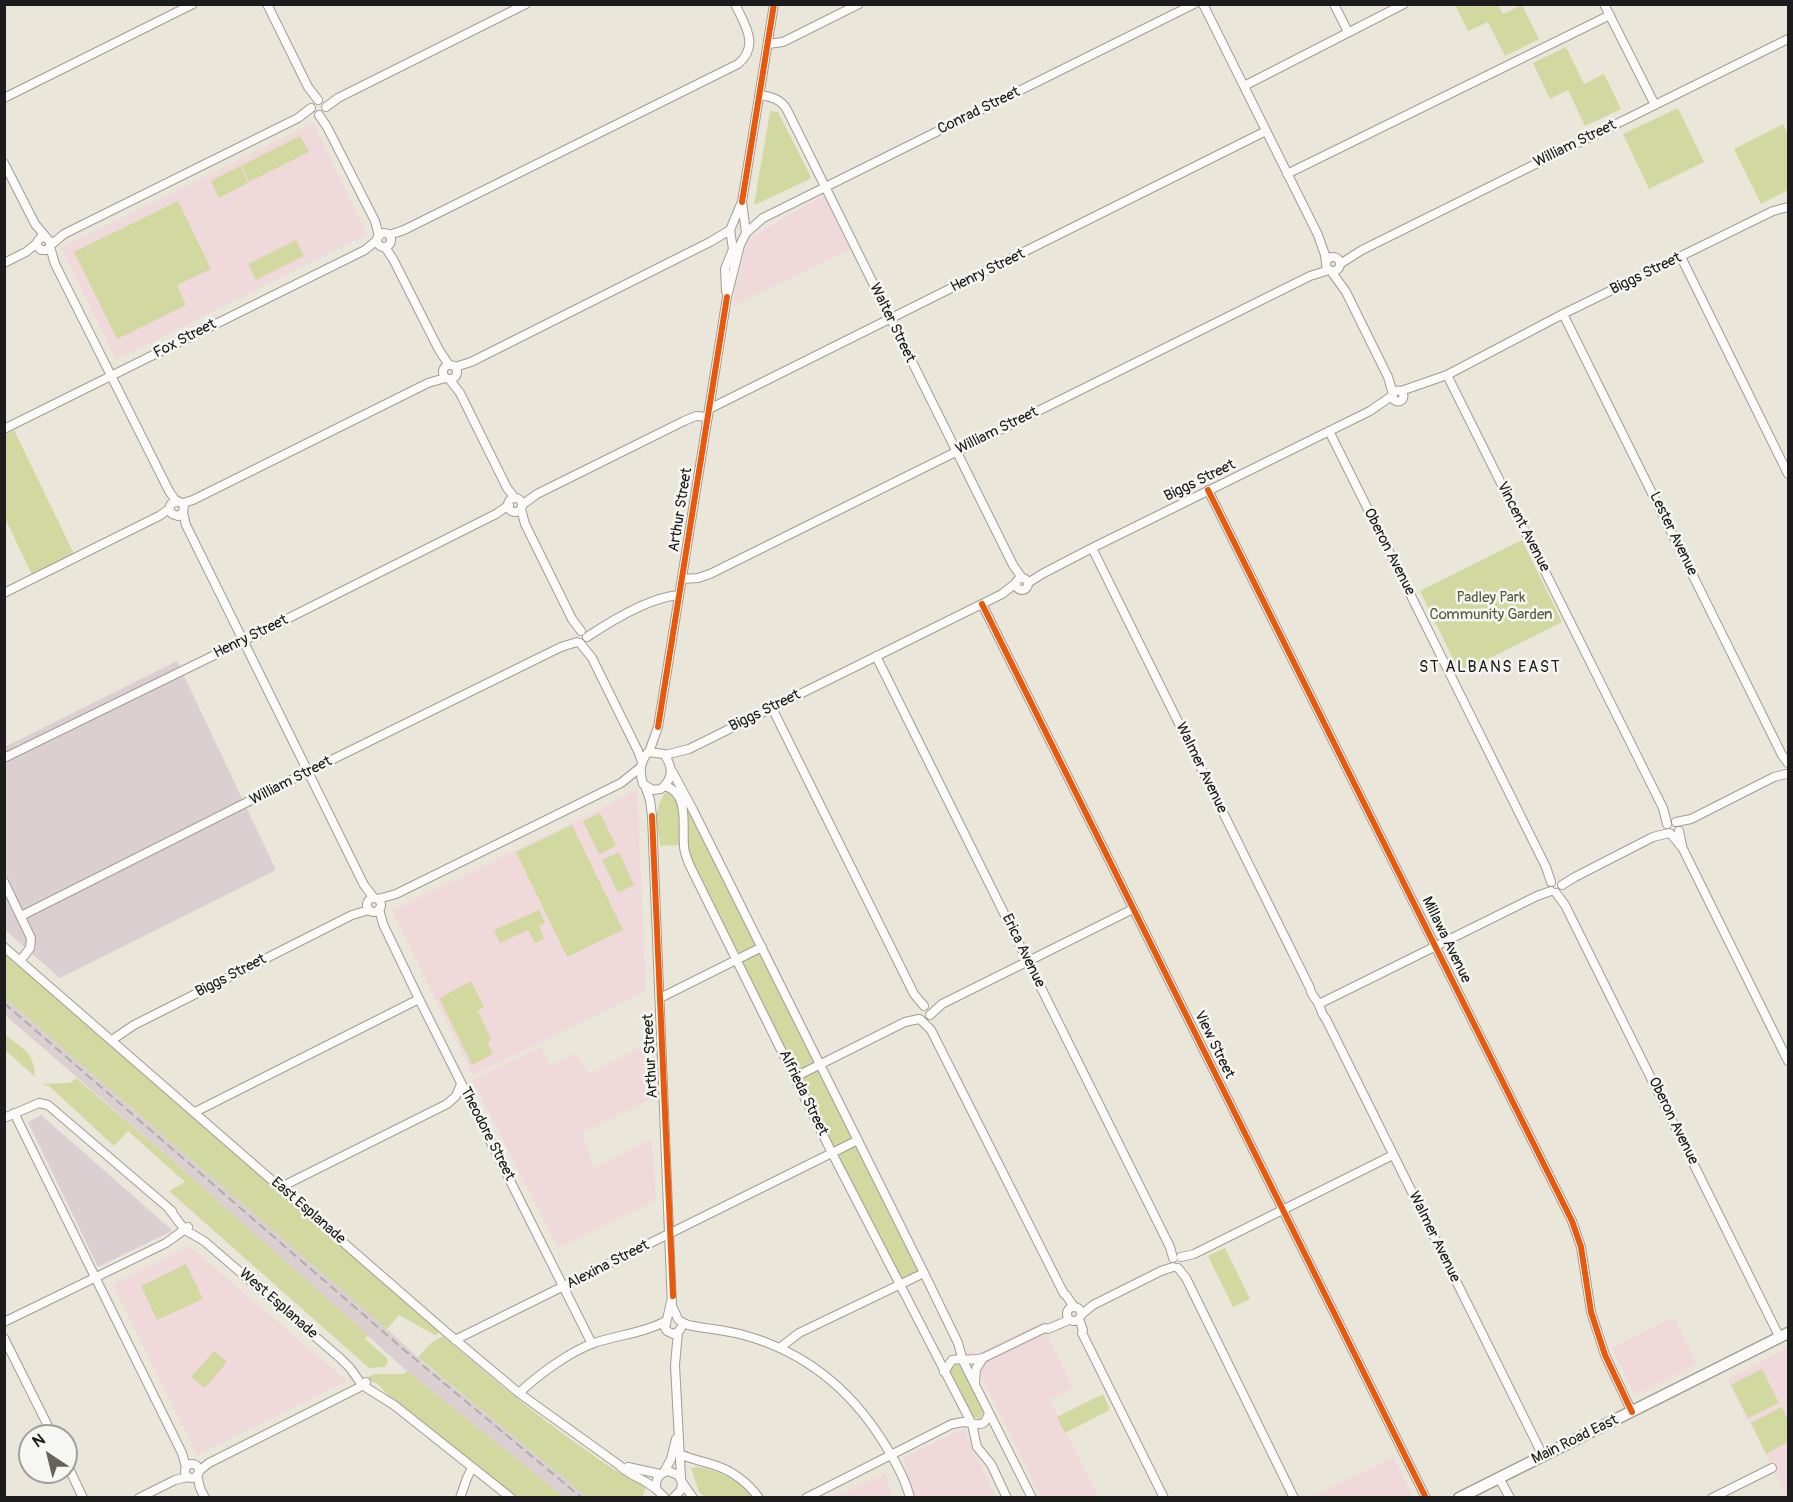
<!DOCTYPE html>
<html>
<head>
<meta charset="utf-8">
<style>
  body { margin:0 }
  #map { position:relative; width:1793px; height:1502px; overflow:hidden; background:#eae6da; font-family:Pangolin,sans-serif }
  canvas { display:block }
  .frame { position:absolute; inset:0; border:6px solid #1c1c1c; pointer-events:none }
  .north { position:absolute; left:18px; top:1424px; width:60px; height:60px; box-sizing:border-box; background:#f6f6f2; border:2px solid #9f9f9c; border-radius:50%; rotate:325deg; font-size:16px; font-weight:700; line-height:24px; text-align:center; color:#1c1c1c }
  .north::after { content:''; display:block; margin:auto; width:21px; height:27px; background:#64635e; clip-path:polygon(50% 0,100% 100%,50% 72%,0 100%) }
</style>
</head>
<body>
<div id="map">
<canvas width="1793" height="1502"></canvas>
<div class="frame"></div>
<div class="north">N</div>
</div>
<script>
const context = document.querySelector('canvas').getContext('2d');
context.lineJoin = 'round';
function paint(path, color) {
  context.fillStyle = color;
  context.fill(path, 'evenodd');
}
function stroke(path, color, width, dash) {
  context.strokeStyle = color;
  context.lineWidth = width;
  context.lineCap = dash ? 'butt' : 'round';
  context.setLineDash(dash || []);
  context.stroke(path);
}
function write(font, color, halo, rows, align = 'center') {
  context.font = font + ' Pangolin,sans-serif';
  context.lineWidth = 5;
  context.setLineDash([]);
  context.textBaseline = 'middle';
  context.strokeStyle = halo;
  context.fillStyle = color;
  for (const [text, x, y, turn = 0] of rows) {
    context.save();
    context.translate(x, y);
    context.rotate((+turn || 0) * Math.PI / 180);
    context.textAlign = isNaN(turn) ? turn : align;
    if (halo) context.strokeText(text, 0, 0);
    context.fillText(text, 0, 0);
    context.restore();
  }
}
paint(new Path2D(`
  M313,123L367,234L116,360L61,248Z
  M824,195L850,250L732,306L748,239Z
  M637,789L646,991L473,1075L392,911L602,808Z
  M648,1044L651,1099L582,1133L594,1168L652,1139L656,1200L558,1248L472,1080L541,1047L550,1066L576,1053L589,1074Z
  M189,1246L347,1381L197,1455L113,1284Z
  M1674,1317L1697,1364L1638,1394L1633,1392L1612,1348Z
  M1041,1322L1073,1388L1050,1400L1099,1497H1041L968,1350L977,1354Z
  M1788,1348V1497L1727,1379Z
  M963,1429L996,1497H912L904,1457Z
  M1393,1457L1413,1497H1312Z
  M886,1473L892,1497H835Z`), '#f0d9da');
paint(new Path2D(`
  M177,661L276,870L60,978L5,930V747Z
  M5,998L369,1313L424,1363L589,1497H564L408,1372L163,1152L5,1015Z
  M41,1115L172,1230V1231L98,1267L28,1122Z`), '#dccfd2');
paint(new Path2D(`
  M1455,5H1498L1503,14L1522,5L1539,39L1505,56L1488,22L1468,31Z
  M1566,47L1584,84L1604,74L1621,109L1585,126L1568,90L1550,99L1533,63Z
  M1678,108L1704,162L1649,189L1623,134Z
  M770,111L778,112L810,175V179L754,205Z
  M1783,124L1788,135V190L1761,204L1734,149Z
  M300,136L309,152L249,182L241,166Z
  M240,166L248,183L219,198L211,181Z
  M178,201L211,269L177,285L186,305L117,339L74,252Z
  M296,240L304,256L256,280L248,264Z
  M14,430L74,554L32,575L5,518V435Z
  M1522,540L1562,622L1460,673L1420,591Z
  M678,788L756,945L744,953H740L736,951L687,852Z
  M668,791H671L679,803L681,845L660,846C660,839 658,834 657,827C655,816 659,797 668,791Z
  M600,813L616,846L599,854L583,821Z
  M572,825L623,930L567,957L516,852Z
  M619,852L634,885L618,893L602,860Z
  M539,910L545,923L539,926L544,939L535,943L528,930L500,943L494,930Z
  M759,952L814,1061V1063L801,1070L796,1069L793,1066L744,967L743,960Z
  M5,954L440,1332L435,1335L399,1315L387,1329L5,998Z
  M471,981L484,1007L478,1011L491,1039L488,1044L493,1054L472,1065L440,1000V998Z
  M4,1034C23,1049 34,1051 35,1077L5,1050Z
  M817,1070L819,1071L853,1138L836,1148L833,1146L802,1084L804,1076Z
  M76,1078L163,1152L368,1335L365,1339L387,1358L388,1362L385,1367L369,1368L169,1191L185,1182L128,1131L114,1146L50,1087L43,1084L70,1083Z
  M854,1146L858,1148L918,1270L919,1271L906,1279H901L839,1157L841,1152Z
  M1225,1248L1250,1299L1233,1307L1208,1256Z
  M186,1264L203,1299L157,1320L141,1286Z
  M443,1336C488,1375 532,1412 580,1446C602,1461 618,1475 644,1483L646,1488L642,1497C632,1497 596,1500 589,1497C580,1494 563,1474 552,1468L418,1357L431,1343Z
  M214,1351L227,1362L205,1388L191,1377Z
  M957,1364C970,1371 980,1399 984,1412L980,1419L973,1417L950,1374V1369Z
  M1762,1369L1779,1403L1748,1418L1731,1385Z
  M407,1371L564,1497H516L390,1398L377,1383L368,1381L366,1378L375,1374H403Z
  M1103,1394L1110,1410L1065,1433L1057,1417Z
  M1782,1407L1788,1421V1442L1766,1454L1751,1423Z
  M699,1467C721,1471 739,1481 753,1497H705L699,1492L691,1468Z`), '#d1d9a1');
const minor = new Path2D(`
  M267,4L308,87L318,100
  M1203,4L1318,235L1325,255L1326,263
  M1334,4L1348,32
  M1604,4L1655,105
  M768,44L783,42L859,4
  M1244,86L1404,4
  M760,95C772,97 781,99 787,110L1013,565L1022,578
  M4,98L193,4
  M326,107L338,98L526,4
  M319,115L327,127L375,221L379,236
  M4,163L35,224L46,237
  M1287,174L1610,15
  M377 240a7 7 0 1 1 14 0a7 7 0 1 1-14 0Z
  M746,233L763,218L1194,4
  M389,235L404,230L738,64C760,46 745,25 735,4
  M51,245L64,234L298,118L311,108
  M50,247L47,250H41L37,246V242L41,237H44L50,241V247L55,264L169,491L176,501
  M385,247L393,259L439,350L449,365
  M1326 264a7 7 0 1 1 14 0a7 7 0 1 1-14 0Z
  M1681,257L1788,474
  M4,263L26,252L37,243
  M1340,264L1362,250L1788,39
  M1331,271L1346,292L1388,377L1393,394
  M726,291L725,269L733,249L730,230L741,204
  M1563,314L1782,755L1788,763
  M443 372a7 7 0 1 1 14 0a7 7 0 1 1-14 0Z
  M455,367L471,362L710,242L730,230
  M1447,375L1663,808L1667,824
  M450,380L460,393L507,488L515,498
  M1392.5 396a5.5 5.5 0 1 1 11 0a5.5 5.5 0 1 1-11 0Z
  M1401,391L1447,375L1563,314L1773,211L1788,207
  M709,409L1266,131
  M4,429L365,250L377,240
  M1329,431L1546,867L1551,882
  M1208,490L1572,1221L1581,1247L1591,1312L1605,1355L1632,1412
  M508 505a7 7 0 1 1 14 0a7 7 0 1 1-14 0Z
  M183,503L193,500L428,383L445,378
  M522,505L537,494L684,421L696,416L708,417
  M521,509L525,524L572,619L581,631
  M183,513L178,516L172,514L169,509L171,504L178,501L184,505L183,513L186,525L364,885L374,898
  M1092,548L1310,988C1311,996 1317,999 1319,1005C1322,1011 1321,1014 1326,1019L1543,1456
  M1016 584a6 6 0 1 1 12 0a6 6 0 1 1-12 0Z
  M682,579L698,578L710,574L1310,276L1329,270
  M1028,583L1042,574L1092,548L1370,411L1393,395
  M4,593L159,516L169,509
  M982,604L1426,1498
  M587,637C611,621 651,597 679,595
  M580,643L592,658L638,751L642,762
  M876,656L1170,1247L1173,1258
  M772,708L914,994L924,1006
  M648,752L664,754C673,767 674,778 661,789L653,790L643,784C639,771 640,763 648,752Z
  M649,752L658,727L727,297L740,245L746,233L742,202L774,4
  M665,755L689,749L990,600L1002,594L1016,583
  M4,758L233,646L496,514L509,505
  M672,771L693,810L924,1273L958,1343L963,1361L1032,1498
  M645,786L650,800L652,816L672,1306L678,1319
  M665,786C690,794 682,826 684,846C684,852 687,858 689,864L832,1153L972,1424L977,1447L991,1464L1007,1498
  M1676,822L1691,819L1774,777L1786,774
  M1679,831L1682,845
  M1671,834L1683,849L1788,1061
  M4,882L31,938L30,948L20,961
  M1562,885L1575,877L1653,837L1669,833
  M1556,893L1565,905L1780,1338
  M367 905a7 7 0 1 1 14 0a7 7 0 1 1-14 0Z
  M378,899L396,894L621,783L641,767
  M379,909L383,924L419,999L592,1344
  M21,916L307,772L561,647L577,642
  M4,947L445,1331L519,1393L619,1465C629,1476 644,1478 657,1490
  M660,998L762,947
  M1319,1004L1537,896L1551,891
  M930,1015L942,1004L1133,909
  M921,1020L931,1030L1064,1294L1066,1295L1074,1307
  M112,1040L134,1025L352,915L369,910
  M795,1077L905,1022L919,1019
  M195,1112L419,999
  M14,1113L182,1453L186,1467
  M4,1118L39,1103L48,1105L172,1211
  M281,1187L447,1104L456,1096L461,1084
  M169,1209L185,1230L204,1241L340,1358L350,1368L362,1385L394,1405L511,1498
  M1181,1257L1194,1254L1393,1155
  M1178,1268L1186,1278L1294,1498
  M671,1302L665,1328L667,1331L673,1334L678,1332L681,1328
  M1067 1314a7 7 0 1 1 14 0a7 7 0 1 1-14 0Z
  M1081,1315L1093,1305L1161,1271L1173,1267
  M1079,1319L1083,1330L1082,1333L1164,1498
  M680,1321L688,1325C707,1329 728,1330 747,1336C806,1353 849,1388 882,1440C893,1457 905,1477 910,1498
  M4,1322L166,1243L188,1227
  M678,1332L675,1365L681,1478
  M4,1338L53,1436
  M455,1340L858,1140
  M781,1347L799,1333L924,1273
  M944,1372L952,1360C961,1358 971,1361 983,1358L1045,1328L1048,1329L1069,1320
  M975,1383L976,1369L983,1358
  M519,1393C538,1375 569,1352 594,1343C618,1335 644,1333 666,1321
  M680,1454C692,1460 704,1461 717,1466C734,1472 748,1483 759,1498
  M66,1462L83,1498
  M185 1471a7 7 0 1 1 14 0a7 7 0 1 1-14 0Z
  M628,1467L660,1474
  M199,1471L209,1463L358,1388L366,1382
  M664,1472L671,1459L676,1439
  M197,1475L200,1488L205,1498
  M1499,1478L1510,1498
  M682,1482L693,1498
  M139,1498L175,1480L188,1477
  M460,1498L467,1478L472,1468
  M665,1498L657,1490C654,1481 658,1474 668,1471L678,1475L682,1482L681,1490L673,1498
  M806,1498L952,1424C954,1424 962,1422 963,1422C976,1423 984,1430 989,1413
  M1712,1498L1772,1468`);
const major = new Path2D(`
  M1459,1498L1788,1333`);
stroke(minor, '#a09d96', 10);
stroke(major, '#a09d96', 13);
stroke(minor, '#fcfbf9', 8);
stroke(major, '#fcfbf9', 10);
stroke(new Path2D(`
  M4,1003L403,1349L582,1498`), '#aeaeac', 2, [9, 4.5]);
stroke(new Path2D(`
  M742,202L774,4
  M1208,490L1572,1221L1581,1247L1591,1312L1605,1355L1632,1412
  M982,604L1426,1498
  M658,727L727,297
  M652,816L673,1296`), '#e8590c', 6);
write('15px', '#1c1c1c', '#f6f6f2', [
  ["Conrad Street",979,111,-26],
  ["William Street",1575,144,-26],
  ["Henry Street",988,271,-26],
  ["Biggs Street",1646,274,-26],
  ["Walter Street",892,323,64],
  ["Fox Street",185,339,-27],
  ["William Street",997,431,-26],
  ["Biggs Street",1200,481,-26],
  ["Arthur Street",681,510,-81],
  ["Vincent Avenue",1523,527,63],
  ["Lester Avenue",1673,534,64],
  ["Oberon Avenue",1389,552,63],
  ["Henry Street",251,637,-26],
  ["Biggs Street",765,711,-26],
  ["Walmer Avenue",1201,768,64],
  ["William Street",291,781,-27],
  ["Millawa Avenue",1446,940,64],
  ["Erica Avenue",1023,951,64],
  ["Biggs Street",231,976,-27],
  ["View Street",1214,1045,64],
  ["Arthur Street",651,1056,-93],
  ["Alfrieda Street",803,1093,64],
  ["Oberon Avenue",1673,1121,64],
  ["Theodore Street",487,1134,63],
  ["East Esplanade",308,1211,41],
  ["Walmer Avenue",1434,1237,64],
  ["Alexina Street",608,1265,-27],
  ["West Esplanade",278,1304,41],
  ["Main Road East",1575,1440,-26]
]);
write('15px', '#545b3a', '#f6f6f2', [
  ["Padley Park",1491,598],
  ["Community Garden",1491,615]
]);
context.letterSpacing = '1.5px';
write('16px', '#1c1c1c', '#f6f6f2', [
  ["ST ALBANS EAST",1490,668]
]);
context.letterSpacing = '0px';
</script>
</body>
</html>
